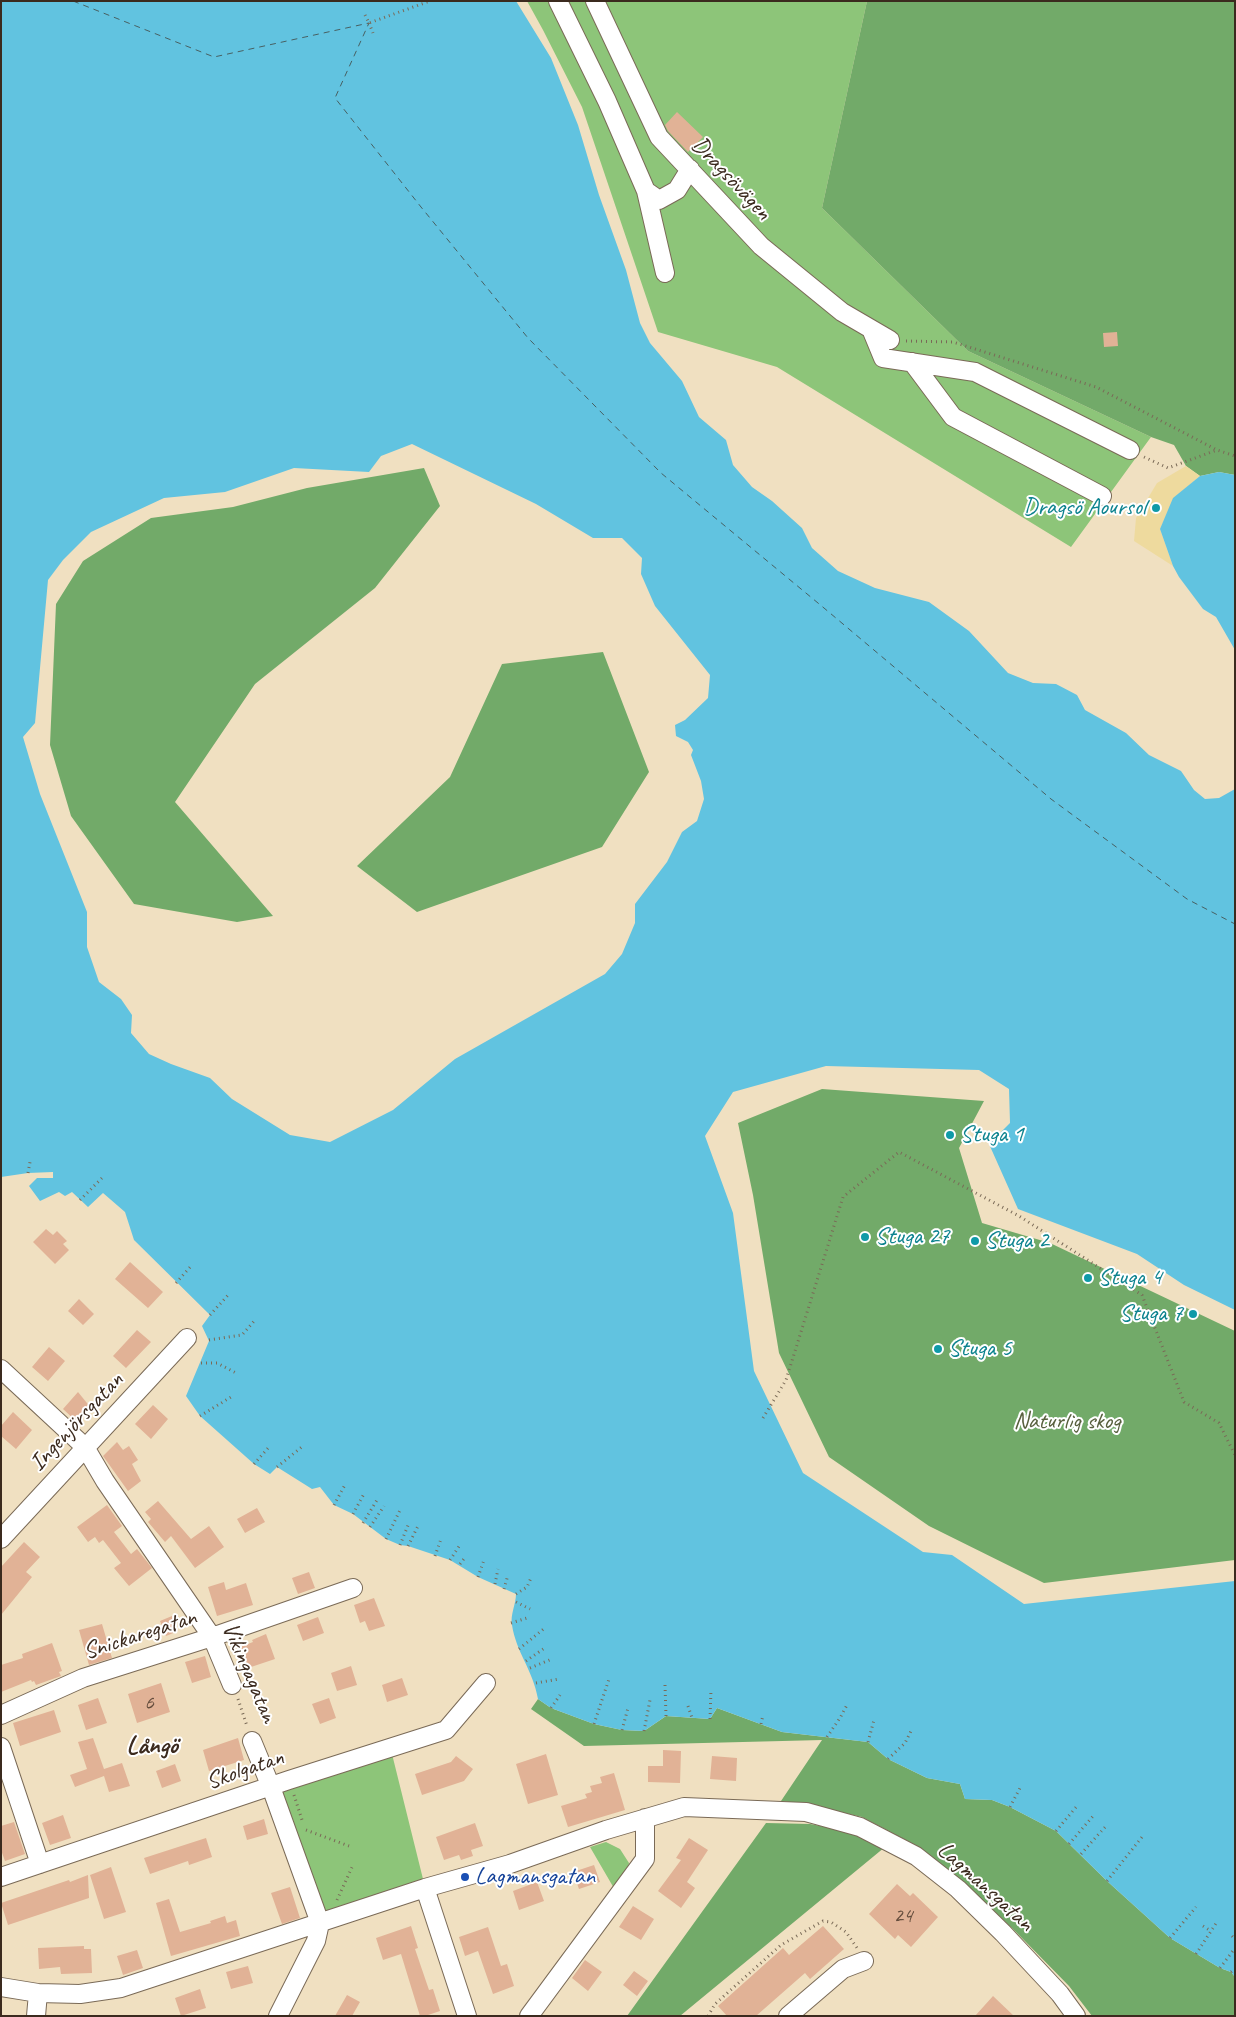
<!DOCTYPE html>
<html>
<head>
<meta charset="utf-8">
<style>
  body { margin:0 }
  #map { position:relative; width:1236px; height:2017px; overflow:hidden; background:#f0e0c1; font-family:Caveat,sans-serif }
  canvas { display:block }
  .frame { position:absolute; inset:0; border:2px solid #3b2a1e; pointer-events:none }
</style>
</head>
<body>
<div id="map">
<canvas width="1236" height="2017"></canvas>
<div class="frame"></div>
</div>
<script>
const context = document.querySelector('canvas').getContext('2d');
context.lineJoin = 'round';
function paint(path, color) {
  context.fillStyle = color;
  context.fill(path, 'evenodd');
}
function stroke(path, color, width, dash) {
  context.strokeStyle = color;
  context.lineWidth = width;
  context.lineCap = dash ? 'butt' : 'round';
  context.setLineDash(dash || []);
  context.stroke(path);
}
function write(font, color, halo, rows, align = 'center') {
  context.font = font + ' Caveat,sans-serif';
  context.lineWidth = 4;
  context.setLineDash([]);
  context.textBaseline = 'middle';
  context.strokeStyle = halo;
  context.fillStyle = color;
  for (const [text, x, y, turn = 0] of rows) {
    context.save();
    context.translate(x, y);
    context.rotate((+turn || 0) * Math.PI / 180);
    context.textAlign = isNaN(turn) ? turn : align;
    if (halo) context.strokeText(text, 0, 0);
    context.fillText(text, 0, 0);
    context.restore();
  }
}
paint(new Path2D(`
  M527,1H867L822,208L968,351L1151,437L1071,547L777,367L658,332L582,107L543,30Z
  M392,1754L423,1879L321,1915L279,1792Z
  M606,1842L620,1849L629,1863L627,1876L615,1890L590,1847Z`), '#8dc579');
paint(new Path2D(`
  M867,1H1235V475L1219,472L1200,476L1186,466L1174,445L1151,437L968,351L822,208Z
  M424,468L440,506L375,588L255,684L175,802L273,916L237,922L134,904L71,816L50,745L56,604L83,561L151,518L233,507L307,488Z
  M603,652L649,772L602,847L417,912L357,866L450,777L502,664Z
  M822,1089L984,1101L959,1148L982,1223L1050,1243L1235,1331V1560L1044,1583L929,1526L829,1457L779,1353L753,1195L738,1123Z
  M538,1699L551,1708L594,1724L622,1730L644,1731L666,1716L710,1719L717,1708L782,1732L868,1742L888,1759L927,1778L960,1784L965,1799L992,1800L1010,1807L1056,1831L1107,1881L1170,1938L1220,1968L1231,1972L1235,1977V2016H1092L1069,1986L1016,1932L964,1882L919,1847L862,1817L805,1804L781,1801L822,1740L584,1746L531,1709Z
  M766,1823L810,1824L857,1833L885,1847L680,2016H627Z`), '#72aa69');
paint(new Path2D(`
  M1186,466L1200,476L1174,498L1160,529L1173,566L1134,541L1136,518L1157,483Z`), '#eeda9e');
paint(new Path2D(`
  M1,1H516L551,58L578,125L599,195L626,270L640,323L650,343L682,381L699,417L726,440L733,465L752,487L772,501L802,528L812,548L838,571L875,588L929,602L969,631L1008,673L1033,683L1056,684L1077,695L1085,710L1126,733L1149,755L1181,771L1194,790L1205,799L1219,798L1235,789V1310L1184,1285L1137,1254L1018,1209L989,1144L1010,1123L1009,1089L979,1070L826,1066L733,1092L705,1136L733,1213L754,1371L803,1473L923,1552L952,1555L1024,1604L1235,1581V1977L1231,1972L1220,1968L1170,1938L1107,1881L1056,1831L1010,1807L992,1800L965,1799L960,1784L927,1778L888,1759L868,1742L782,1732L717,1708L710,1719L666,1716L644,1731L622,1730L594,1724L551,1708L538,1699C533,1670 516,1652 512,1625C510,1615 516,1604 516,1594L478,1577L450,1560L408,1546L400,1545L386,1539L353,1514L334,1505L320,1487L312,1489L277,1467L270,1474L254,1464L200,1416L186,1396L209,1341L202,1326L210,1315L134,1240L125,1212L103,1193L88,1207L72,1192L65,1196L59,1192L40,1201L29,1186L37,1178H53V1172L28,1173L1,1177ZM412,444L536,504L593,538H622L642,558L641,574L655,606L710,675L708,698L685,720L675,725L676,736L688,742L693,750L691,755L701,781L704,799L697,821L682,832L667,862L635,904V923L622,954L605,974L455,1059L393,1110L330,1142L290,1135L232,1099L210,1078L171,1064L149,1054L131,1033L132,1015L121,999L99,982L87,947V912L40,794L23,737L35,723L48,580L63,560L91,532L164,498L225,492L294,468L369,472L381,456Z
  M1219,472L1235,475V650L1216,617L1203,609L1179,577L1173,566L1160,529L1173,498L1200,476Z`), '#61c3e0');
stroke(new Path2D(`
  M73,1L214,57L369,23L335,98L421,207L528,338L661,473L824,608L1051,799L1187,899L1235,924`), '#486062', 1, [6, 5]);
paint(new Path2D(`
  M677,112L703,137L688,152L668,131L665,125Z
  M1117,332L1118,346L1104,347L1103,333Z
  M46,1229L53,1235L57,1231L67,1241L63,1244L69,1250L55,1264L33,1242Z
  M130,1262L163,1292L148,1308L115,1279Z
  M79,1299L94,1314L83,1325L68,1311Z
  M137,1330L151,1342L126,1368L113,1356Z
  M49,1347L65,1361L48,1381L32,1367Z
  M78,1392L91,1408L78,1423L63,1409Z
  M153,1405L168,1419L151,1439L135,1424Z
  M13,1412L32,1430L16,1449L1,1436V1426Z
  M117,1442L123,1450L129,1446L138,1460L132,1464L141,1481L128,1491L103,1456Z
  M158,1501L191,1539L209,1526L224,1547L195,1568L171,1536L165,1542L148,1522L151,1519L145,1512Z
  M107,1505L122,1526L114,1532L131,1554L137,1549L152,1568L129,1586L114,1568L121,1563L103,1540L99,1543L95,1537L88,1542L77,1527Z
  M257,1508L265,1522L245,1533L237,1519Z
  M24,1542L40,1557L26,1572L32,1577L1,1615V1567Z
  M309,1572L315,1588L298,1594L292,1578Z
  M224,1582L226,1590L246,1583L253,1605L217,1616L208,1587Z
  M374,1598L385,1626L369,1631L365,1621L360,1623L354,1605Z
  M172,1616L178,1631L166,1636L160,1621Z
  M318,1617L324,1633L303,1641L297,1625Z
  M102,1624L112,1658L89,1665L79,1630Z
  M266,1634L275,1659L248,1668L240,1647L253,1642L252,1640Z
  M52,1643L62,1671L59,1672L61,1676L36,1685L34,1681L32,1682L31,1680L1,1692V1665L23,1658L22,1654Z
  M205,1656L211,1677L192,1683L185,1662Z
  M351,1666L357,1685L337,1691L331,1673Z
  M402,1678L408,1695L387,1702L382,1685Z
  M161,1683L170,1712L137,1723L128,1694Z
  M98,1698L107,1723L86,1730L78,1705Z
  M329,1698L336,1718L320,1724L312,1704Z
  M54,1710L61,1732L20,1746L13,1723Z
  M93,1738L104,1769L122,1763L130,1786L109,1792L104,1776L75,1787L70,1775L87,1769L78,1742Z
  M238,1738L244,1760L209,1771L203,1750Z
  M663,1750L681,1751L680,1783L648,1782V1766H663Z
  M546,1754L558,1795L528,1804L516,1764Z
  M456,1756L473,1769L464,1781L422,1795L415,1774L451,1762Z
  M712,1756L737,1758L736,1781L710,1779Z
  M175,1764L181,1781L162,1788L156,1771Z
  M614,1773L625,1810L568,1827L561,1806L587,1798L585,1794L592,1792L590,1786L602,1783L600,1777Z
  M63,1815L71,1838L50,1845L42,1823Z
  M264,1819L268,1834L247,1840L243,1826Z
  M14,1822L25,1854L5,1861L1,1850V1826Z
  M475,1823L483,1846L471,1850L473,1856L461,1860L459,1855L444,1860L436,1837Z
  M206,1838L212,1857L189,1865L188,1861L150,1874L144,1858Z
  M689,1838L708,1850L687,1882L695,1888L681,1908L658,1891L681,1860L676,1858Z
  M594,1865L600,1882L579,1889L573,1872Z
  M111,1867L126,1912L104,1919L90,1875Z
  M88,1875L89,1898L8,1925L1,1903L69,1880L70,1882Z
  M537,1882L544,1901L519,1910L513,1891Z
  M897,1884L910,1896L913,1893L938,1917L911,1947L898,1935L895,1939L869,1914Z
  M290,1887L300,1918L282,1924L271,1893Z
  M169,1899L180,1932L211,1923L210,1921L225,1916L227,1923L236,1920L240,1936L171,1956L156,1903Z
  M633,1906L654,1919L641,1940L619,1927Z
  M411,1926L418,1948L415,1949L429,1990L433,1989L440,2011L425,2016H420L401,1954L383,1960L376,1938Z
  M823,1926L844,1949L810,1979L805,1973L756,2016H727L718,2006L783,1948L789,1955Z
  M488,1927L501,1966L507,1964L514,1986L493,1994L478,1951L465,1956L459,1937Z
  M84,1946V1949H91L92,1973L61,1974L60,1967L39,1969L38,1948Z
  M137,1950L143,1968L123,1975L117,1956Z
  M585,1960L602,1972L588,1991L572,1978Z
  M248,1966L253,1983L231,1989L226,1972Z
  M634,1971L648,1981L637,1996L623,1985Z
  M200,1989L206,2008L181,2016L175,1998Z
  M347,1995L360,2002L352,2016H335Z
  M993,1996L1014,2016H975Z`), '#e1b296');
const minor = new Path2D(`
  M558,1L607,101L646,191L659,200L677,190L690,169
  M595,1L659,137L761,246L842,312L890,340
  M646,191L665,273
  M871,329L883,358L975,372L1130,450
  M912,362L953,417L1102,496
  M1,1369L85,1447L105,1481L212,1637L232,1685
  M1,1539L187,1338
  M1,1715L83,1678L212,1637L353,1588
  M252,1741L271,1787L320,1923L316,1941L278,2016
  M1,1747L40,1864
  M1,1877L289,1780L446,1730L486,1683
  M425,1888L467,2016
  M1,1987L38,1993L80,1994L121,1988L425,1888L510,1864L606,1830L684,1807L806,1812L860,1827L916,1856L958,1889L1003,1933L1060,1994L1076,2016
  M36,2016L38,1993
  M529,2016L645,1859V1818
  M788,2016L843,1969L864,1961`);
stroke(minor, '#7a6a57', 20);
stroke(new Path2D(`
  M365,15L369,23L430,1
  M369,23L373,33
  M906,341L953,342L1096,387L1217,450L1235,456
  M1144,457L1168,468L1217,450
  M28,1173L30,1162
  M80,1200L102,1178
  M176,1283L192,1265
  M210,1315L229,1294
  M209,1340L242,1335L255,1320
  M201,1363H217L238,1374
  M200,1416L231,1397
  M763,1418L786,1380L843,1197L899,1152L1019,1216L1142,1295L1184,1402L1219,1423L1235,1455
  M254,1464L269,1447
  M277,1467L303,1446
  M334,1505L346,1483
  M353,1514L365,1492
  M363,1523L377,1500
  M370,1527L384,1506
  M386,1539L400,1510
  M400,1545L409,1523
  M408,1546L418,1526
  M435,1556L441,1539
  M450,1560L460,1545
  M460,1564L466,1556
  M478,1577L484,1560
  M495,1584L498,1569
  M504,1589L508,1575
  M516,1594L527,1587L531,1578
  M516,1602L530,1609
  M511,1623L527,1618
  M519,1649L546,1627
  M526,1661L546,1647
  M530,1668L552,1659
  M536,1683L559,1679
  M665,1685L666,1716
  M238,1699L247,1726
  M688,1706L692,1718
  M551,1708L560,1695
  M710,1719L711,1689
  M594,1724L609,1679
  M761,1724L763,1715
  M622,1730L628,1708
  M644,1731L650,1700
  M827,1737L840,1718L847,1705
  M868,1742L874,1720
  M888,1759L905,1743L911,1731
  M294,1795L302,1820
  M1010,1807L1020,1788
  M306,1830L349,1846
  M1056,1831L1077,1806
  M1069,1844L1094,1815
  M1081,1854L1106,1826
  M1107,1881L1142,1837
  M337,1900L353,1865
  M1203,1926L1211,1931
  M1232,1936L1235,1939
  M1170,1938L1196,1907
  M1196,1954L1217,1922
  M1220,1968L1235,1948
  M1231,1972L1235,1969
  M708,2016L715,2004L781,1945L823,1921L831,1922L846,1932L857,1948`), '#7a6a57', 3, [1, 4]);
stroke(minor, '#fff', 18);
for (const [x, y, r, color] of [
  [1156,508,5,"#0f9aa8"],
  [950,1135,5,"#0f9aa8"],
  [865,1237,5,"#0f9aa8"],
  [975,1241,5,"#0f9aa8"],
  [1088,1278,5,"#0f9aa8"],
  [1193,1314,5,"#0f9aa8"],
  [938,1349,5,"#0f9aa8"],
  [465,1877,5,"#1a4fb4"]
]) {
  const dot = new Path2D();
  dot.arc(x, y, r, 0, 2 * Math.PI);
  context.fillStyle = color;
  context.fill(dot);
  stroke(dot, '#fff', 2);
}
write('21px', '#644c3c', null, [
  ["6",149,1703],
  ["24",903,1916]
]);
write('24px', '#3b2a1e', '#fff', [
  ["Dragsövägen",731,179,47],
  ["Ingenjörsgatan",77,1422,-47],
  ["Snickaregatan",140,1635,-18],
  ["Vikingagatan",249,1673,67],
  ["Skolgatan",245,1770,-19],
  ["Lagmansgatan",985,1887,42]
]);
write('24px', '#0d838f', '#fff', [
  ["Dragsö Aoursol",1146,508,"right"],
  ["Stuga 1",960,1135],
  ["Stuga 27",875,1237],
  ["Stuga 2",985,1241],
  ["Stuga 4",1098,1278],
  ["Stuga 7",1183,1314,"right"],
  ["Stuga 5",948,1349]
], 'left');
write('24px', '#58603e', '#fff', [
  ["Naturlig skog",1067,1422]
]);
write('24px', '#164399', '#fff', [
  ["Lagmansgatan",475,1877]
], 'left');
write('bold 25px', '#3b2a1e', '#fff', [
  ["Långö",152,1746]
]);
</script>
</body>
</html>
